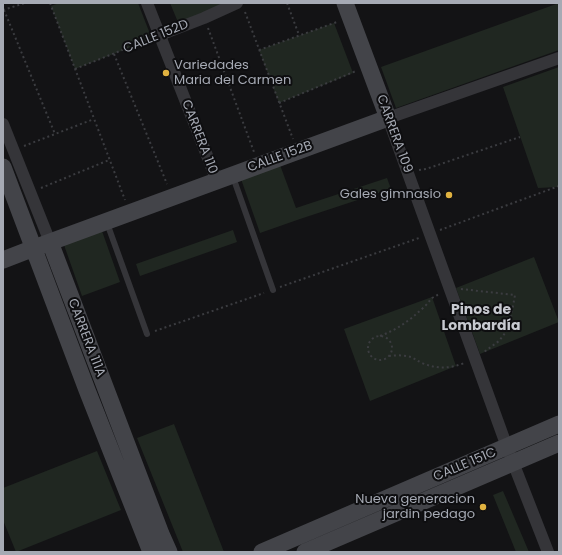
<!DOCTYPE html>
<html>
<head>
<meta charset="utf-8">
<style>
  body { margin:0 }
  #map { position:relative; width:562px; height:555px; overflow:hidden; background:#131315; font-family:Poppins,sans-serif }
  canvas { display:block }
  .frame { position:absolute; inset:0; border:4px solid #a6aab4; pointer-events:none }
</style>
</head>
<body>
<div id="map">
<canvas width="562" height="555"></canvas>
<div class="frame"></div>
</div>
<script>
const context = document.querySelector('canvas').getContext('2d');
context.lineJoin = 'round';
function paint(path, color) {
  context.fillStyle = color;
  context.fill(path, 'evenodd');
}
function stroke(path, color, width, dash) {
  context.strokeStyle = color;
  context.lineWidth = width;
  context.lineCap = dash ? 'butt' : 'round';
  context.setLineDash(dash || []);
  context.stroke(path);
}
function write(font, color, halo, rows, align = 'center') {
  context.font = font + ' Poppins,sans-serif';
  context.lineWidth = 4;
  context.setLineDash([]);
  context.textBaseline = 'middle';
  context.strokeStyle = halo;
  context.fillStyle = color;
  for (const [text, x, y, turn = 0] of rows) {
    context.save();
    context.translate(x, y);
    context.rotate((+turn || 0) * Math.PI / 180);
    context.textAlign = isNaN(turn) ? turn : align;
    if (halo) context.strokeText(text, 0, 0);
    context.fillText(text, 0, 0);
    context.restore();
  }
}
paint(new Path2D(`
  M59,3H138L152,39L75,69L51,6Z
  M170,3H237L180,27Z
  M559,3V50L396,108L381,67Z
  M334,23L353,73L279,103L259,50Z
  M559,67V190L558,187L538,188L503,87Z
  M280,165L296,208L387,178L391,189L300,219L260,233L241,179Z
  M233,230L237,242L140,276L136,264Z
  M102,231L120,282L82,296L64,245Z
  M534,257L559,322L480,354L456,288Z
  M432,297L456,366L370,401L344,329Z
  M174,424L224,552H183L137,438Z
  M97,451L121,510L16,552L3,520V488Z
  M503,491L529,552H516L493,495Z`), '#202721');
stroke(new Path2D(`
  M50,3L125,200
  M287,3L299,35
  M3,10L25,3
  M4,10L55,134
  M245,12L293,139
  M208,28L254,152
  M259,50L337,22
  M114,54L167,184
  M75,69L150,39
  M279,103L356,71
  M24,146L94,119
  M419,170L426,169L520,137
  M41,188L109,160
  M440,230L559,186
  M280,287L419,238
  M461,289L515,295L509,328L499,341L484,352
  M155,331L264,293
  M380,336C398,329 409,321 423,308C431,301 429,298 440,294
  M368 348a12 12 0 1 1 24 0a12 12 0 1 1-24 0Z
  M389,356C396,355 404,355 411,357C415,359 418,361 422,363C436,369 450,369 464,363`), '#3b3c40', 2, [2, 3]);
stroke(new Path2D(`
  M233,177L273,290
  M107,223L147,334`), '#353539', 6);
stroke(new Path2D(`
  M147,3L217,181
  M160,35L204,18L237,3
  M3,124L50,242
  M548,552L507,447L388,118L559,58`), '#353539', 12);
stroke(new Path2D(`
  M3,167L87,390L151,552
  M50,242L161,534L169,552
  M3,260L34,248L388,118L345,3
  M262,552L559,424
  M305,552L559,443`), '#434449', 17);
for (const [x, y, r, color] of [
  [166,73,4,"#e0b240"],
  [449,195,4,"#e0b240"],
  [483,507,4,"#e0b240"]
]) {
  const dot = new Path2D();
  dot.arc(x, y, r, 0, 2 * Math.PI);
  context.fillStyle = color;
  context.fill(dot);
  stroke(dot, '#0e0e10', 1.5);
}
write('13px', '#a6aab4', '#0e0e10', [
  ["CALLE 152D",156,37,-22],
  ["CARRERA 109",394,134,70],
  ["CARRERA 110",199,137,69],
  ["CALLE 152B",280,157,-20],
  ["CARRERA 111A",86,338,69],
  ["CALLE 151C",465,465,-23]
]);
write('13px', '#a6aab4', '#0e0e10', [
  ["Variedades",174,66,"left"],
  ["Maria del Carmen",174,81,"left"],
  ["Gales gimnasio",441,195],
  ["Nueva generacion",475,500],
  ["jardin pedago",475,515]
], 'right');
write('bold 14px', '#c7c9d0', '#0e0e10', [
  ["Pinos de",481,310],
  ["Lombardía",481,326]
]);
</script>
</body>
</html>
